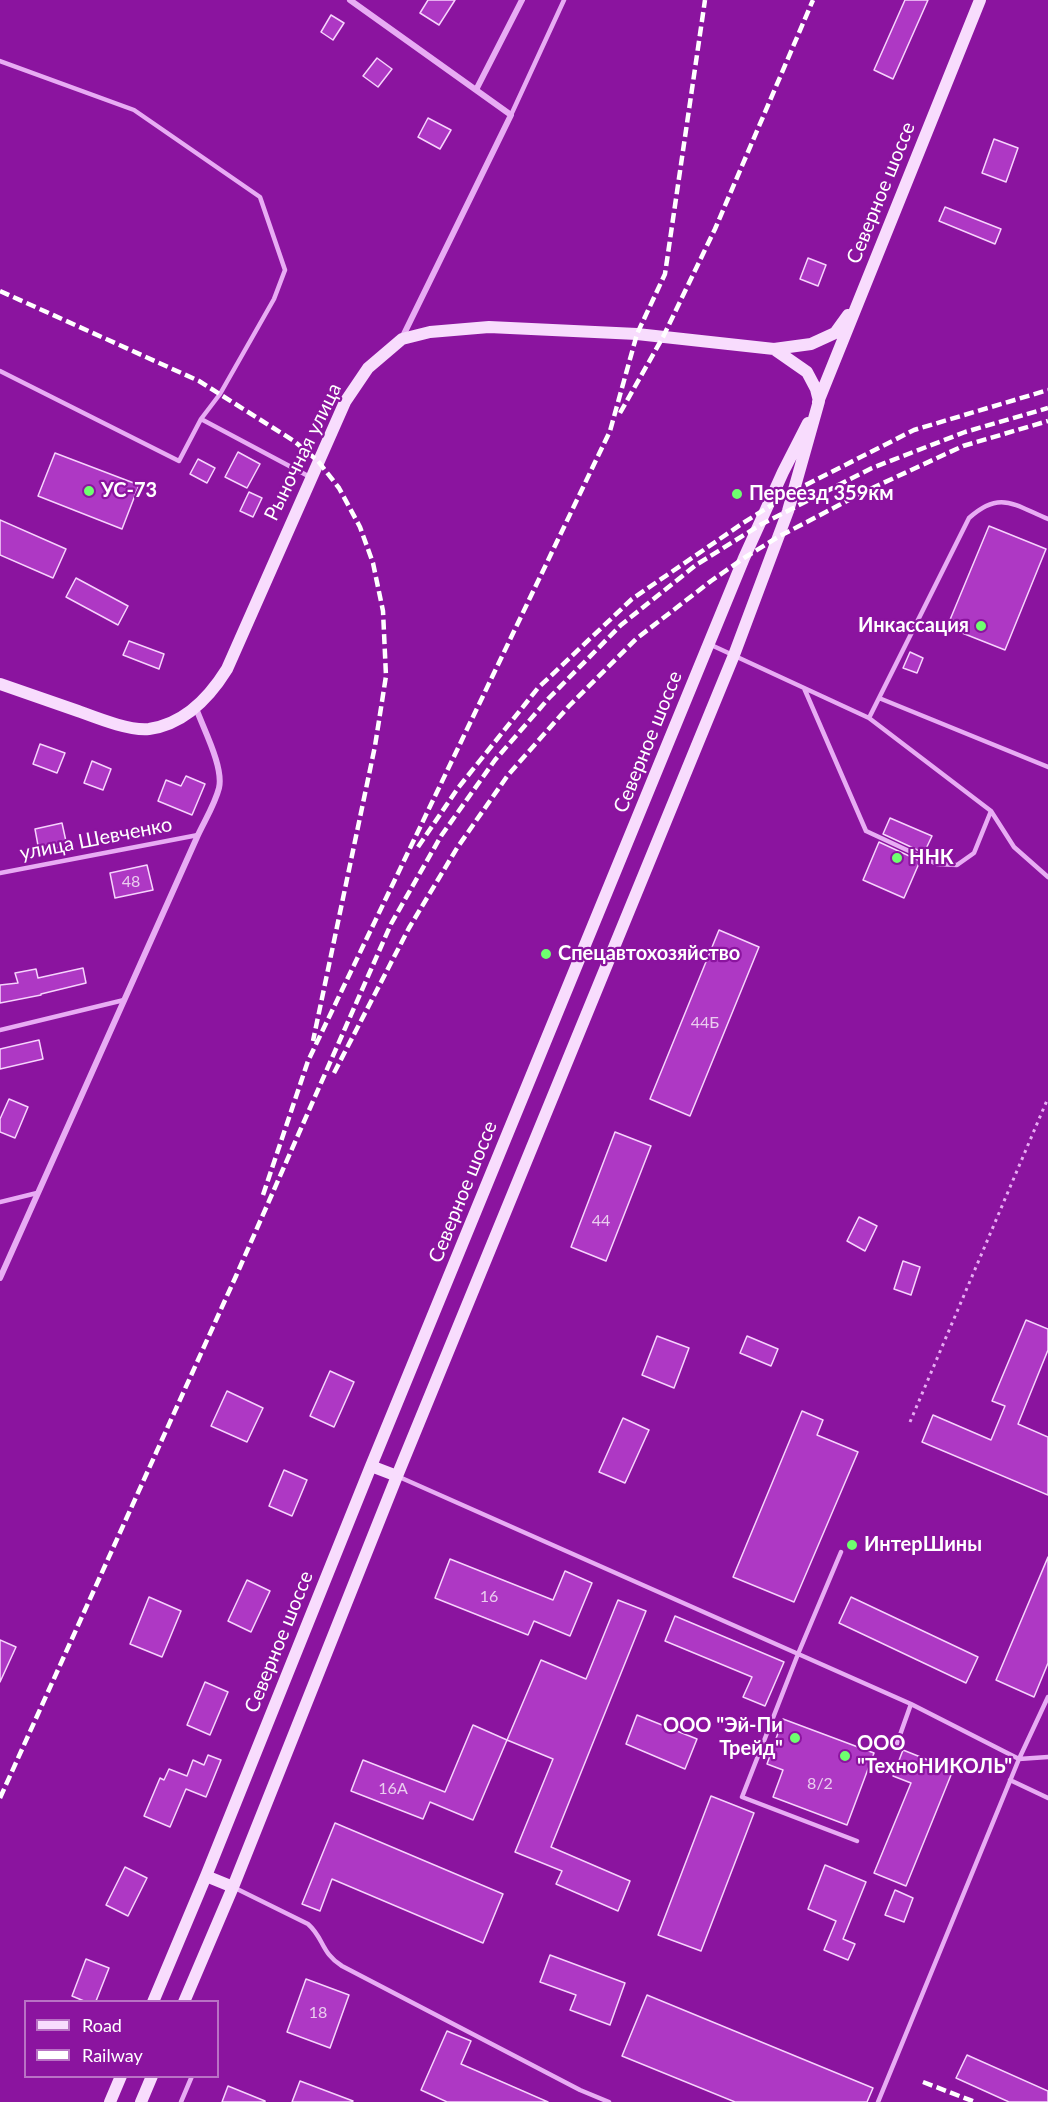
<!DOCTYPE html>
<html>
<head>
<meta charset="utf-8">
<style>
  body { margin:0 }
  #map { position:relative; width:1048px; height:2102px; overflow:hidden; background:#8b149f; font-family:Lato,sans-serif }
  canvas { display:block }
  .legend { position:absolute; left:24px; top:2000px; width:195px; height:78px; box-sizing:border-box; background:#8b149f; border:2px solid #b972c5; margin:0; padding:8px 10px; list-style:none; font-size:18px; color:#fff }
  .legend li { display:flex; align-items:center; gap:12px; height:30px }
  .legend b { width:30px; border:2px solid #b972c5 }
</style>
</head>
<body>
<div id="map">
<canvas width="1048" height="2102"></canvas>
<ul class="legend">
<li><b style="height:8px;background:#f8dcfd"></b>Road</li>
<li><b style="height:8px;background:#fff"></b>Railway</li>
</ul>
</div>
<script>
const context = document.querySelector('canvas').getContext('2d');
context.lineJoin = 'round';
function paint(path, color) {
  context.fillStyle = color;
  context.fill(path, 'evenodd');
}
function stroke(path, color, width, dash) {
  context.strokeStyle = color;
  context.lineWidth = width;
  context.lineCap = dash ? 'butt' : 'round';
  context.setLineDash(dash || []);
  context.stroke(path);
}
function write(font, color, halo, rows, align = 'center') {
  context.font = font + ' Lato,sans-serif';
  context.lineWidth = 4.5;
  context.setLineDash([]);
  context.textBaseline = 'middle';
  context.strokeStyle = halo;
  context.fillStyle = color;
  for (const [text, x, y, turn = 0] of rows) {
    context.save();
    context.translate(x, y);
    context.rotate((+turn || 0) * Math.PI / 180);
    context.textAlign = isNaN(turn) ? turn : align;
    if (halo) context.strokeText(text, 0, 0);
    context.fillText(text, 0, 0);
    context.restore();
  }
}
const building = new Path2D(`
  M428,0H455L439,25L420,13Z
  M905,0H928L893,79L874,70Z
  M331,15L344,23L333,40L321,32Z
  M377,58L392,69L378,87L363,76Z
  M428,118L451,130L440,149L418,137Z
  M994,139L1018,148L1006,182L982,173Z
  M945,207L1001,229L995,244L939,221Z
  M808,258L826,265L818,286L800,279Z
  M238,452L260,464L247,488L225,477Z
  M55,453L139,485L122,529L38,496Z
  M198,459L215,468L207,483L190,474Z
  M249,492L262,498L253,517L240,511Z
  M0,520L66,549L53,578L0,555Z
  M989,526L1046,549L1005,650L947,627Z
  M76,578L128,606L118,625L66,597Z
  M129,641L164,654L159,669L123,655Z
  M910,652L923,658L917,673L903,668Z
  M40,744L65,753L57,773L33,764Z
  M92,761L111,769L103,790L84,783Z
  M186,776L205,784L192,815L158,801L166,780L181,786Z
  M890,818L932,836L924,853L883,834Z
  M62,823L67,846L39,851L35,829Z
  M879,842L920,861L904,898L863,880Z
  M147,865L153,890L115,898L110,873Z
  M719,930L759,947L690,1116L650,1099Z
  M83,968L86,983L41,994V995L0,1003V985L18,983L15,973L36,969L38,978Z
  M39,1040L43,1059L0,1069V1049Z
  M9,1099L28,1107L15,1138L0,1132V1119Z
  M615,1132L651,1146L606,1261L571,1247Z
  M859,1217L877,1226L865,1251L847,1241Z
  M903,1261L920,1267L911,1295L894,1289Z
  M1026,1320L1048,1329V1350L1018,1424L1048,1437V1495L922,1442L933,1415L991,1440L1005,1406L992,1401Z
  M657,1336L689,1348L674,1388L642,1375Z
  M747,1336L778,1349L771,1366L740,1353Z
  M330,1371L354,1382L334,1427L310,1416Z
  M227,1391L263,1408L247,1442L211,1426Z
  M802,1411L823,1420L817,1435L858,1452L794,1602L733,1577Z
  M623,1418L649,1430L625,1483L599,1472Z
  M284,1470L307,1480L292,1516L269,1506Z
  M1048,1557V1663L1034,1697L996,1680Z
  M450,1559L553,1600L565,1571L592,1583L570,1636L534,1621L528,1635L435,1598Z
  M247,1580L270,1591L251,1632L228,1621Z
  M149,1597L181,1611L162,1657L130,1644Z
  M851,1597L978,1657L966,1683L839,1623Z
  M618,1600L646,1611L551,1847L630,1881L618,1911L556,1884L562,1871L515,1852L553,1759L507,1740L541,1660L586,1679Z
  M675,1616L784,1662L765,1706L743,1697L752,1677L665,1641Z
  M0,1640L16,1647L0,1682Z
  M205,1682L228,1692L210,1735L187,1725Z
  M637,1715L697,1739L685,1769L626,1744Z
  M783,1719L874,1753L847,1825L773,1797L783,1770L767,1764Z
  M473,1725L507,1740L473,1820L430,1802L423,1819L351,1791L363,1760L445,1792Z
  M903,1750L953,1770L906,1886L874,1873L911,1783L893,1776Z
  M208,1755L221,1760L206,1797L186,1789L170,1827L144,1816L160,1778L164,1780L169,1769L187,1776L193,1760L204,1765Z
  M711,1796L754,1813L701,1951L658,1935Z
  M335,1823L503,1894L483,1943L332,1879L320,1911L302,1904Z
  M825,1865L866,1882L843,1939L855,1944L848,1960L824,1950L836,1921L808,1909Z
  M125,1867L147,1878L128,1916L106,1905Z
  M895,1890L913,1898L904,1922L885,1915Z
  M550,1955L625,1983L610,2025L570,2010L576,1995L540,1982Z
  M86,1959L109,1968L96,2001H84L72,1996Z
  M306,1979L349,1995L330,2048L287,2032Z
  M647,1995L873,2088L867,2102H735L622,2056Z
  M447,2031L471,2041L461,2064L548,2102H447L421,2090Z
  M967,2055L1048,2091V2102H1009L956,2078Z
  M300,2081L353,2101L352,2102H292Z
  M228,2086L265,2101V2102H222Z`);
paint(building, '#ae38c4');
stroke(building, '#f7d4fd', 1.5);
stroke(new Path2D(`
  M910,1422L1048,1098`), '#e8acf4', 3, [3, 4.5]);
stroke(new Path2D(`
  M0,61L134,110L260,197L285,270L274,299L220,394L201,419
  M511,115L564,0
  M0,371L179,461L201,419L310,477
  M709,644L869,718L991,811L1014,847L1048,877
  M804,688L866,831L937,864L957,865L974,853L991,811
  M879,698L1048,767
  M869,718L969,518C1000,490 1014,505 1048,519
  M0,873L198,835
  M0,1030L124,1000
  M0,1202L37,1193
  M397,1476L911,1704L1019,1759L1048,1697
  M841,1552L798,1654L742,1797L857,1841
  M895,1749L911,1704
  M1010,1780L1048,1798
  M235,1888L308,1924C324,1938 321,1953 342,1966L580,2090L609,2102
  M181,2102L192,2076
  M878,2102L1019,1759L1048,1757`), '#e8acf4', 4.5);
stroke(new Path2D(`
  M350,0L511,115L402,338
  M476,90L522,0
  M0,1278L198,835C205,820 215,804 219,788C224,767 203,728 196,708`), '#e8acf4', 6);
stroke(new Path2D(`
  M774,349L811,344L835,333L848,315
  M818,402L980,0
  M0,684C26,693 52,702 78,711C97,718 129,731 149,729C185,724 209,698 227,669L345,402L368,368L402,339L430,332L489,327L637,334L774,349L807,372L816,389L819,401L788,511L734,655L397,1476L233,1887L184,2002
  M371,1466L397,1476
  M206,1876L233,1887
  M153,2002L206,1876L371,1466L744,558L783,472L808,423
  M110,2102L121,2076
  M141,2102L152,2076`), '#f8dcfd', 12);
stroke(new Path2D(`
  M0,291L199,381L294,441L318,461L339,488L360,527L373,563L383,611L386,676L375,746L313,1041
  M620,413L663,337L715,229L813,0
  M418,847L458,788L538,688L632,599L743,523L794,491L914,430L1048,390
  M334,1073L409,928L457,848L508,775L569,706L636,639L711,581L744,558L778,537L868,490L963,446L1048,421
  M263,1195L308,1061L610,431L637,334L665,274L705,0
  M0,1798L236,1276L391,924L441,836L495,760L549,698L621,625L696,565L760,525L872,468L965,432L1048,408
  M923,2082L975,2102`), '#fff', 4.5, [10, 4.5]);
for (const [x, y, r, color] of [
  [89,491,6,"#6eff6f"],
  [737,494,6,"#6eff6f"],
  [981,626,6,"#6eff6f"],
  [897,858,6,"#6eff6f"],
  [546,954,6,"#6eff6f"],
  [852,1545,6,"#6eff6f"],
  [795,1738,6,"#6eff6f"],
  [845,1756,6,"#6eff6f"]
]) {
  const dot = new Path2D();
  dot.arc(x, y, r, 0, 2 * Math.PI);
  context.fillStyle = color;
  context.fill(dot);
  stroke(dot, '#8b149f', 2);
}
write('16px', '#ebcdf0', null, [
  ["48",131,882],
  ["44Б",705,1023],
  ["44",601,1221],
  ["16",489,1597],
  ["8/2",820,1784],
  ["16А",393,1789],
  ["18",318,2013]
]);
write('20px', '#fff', '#8b149f', [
  ["Северное шоссе",881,193,-68],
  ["Рыночная улица",303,452,-64],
  ["Северное шоссе",648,742,-68],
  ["улица Шевченко",96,839,-11],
  ["Северное шоссе",463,1192,-68],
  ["Северное шоссе",279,1642,-68]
]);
write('bold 20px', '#fff', '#8b149f', [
  ["УС-73",101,491],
  ["Переезд 359км",749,494],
  ["Инкассация",969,626,"right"],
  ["ННК",909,858],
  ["Спецавтохозяйство",558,954],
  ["ИнтерШины",864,1545],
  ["ООО \"Эй-Пи",783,1726,"right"],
  ["Трейд\"",783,1749,"right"],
  ["ООО",857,1744],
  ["\"ТехноНИКОЛЬ\"",857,1767]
], 'left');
</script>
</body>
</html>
